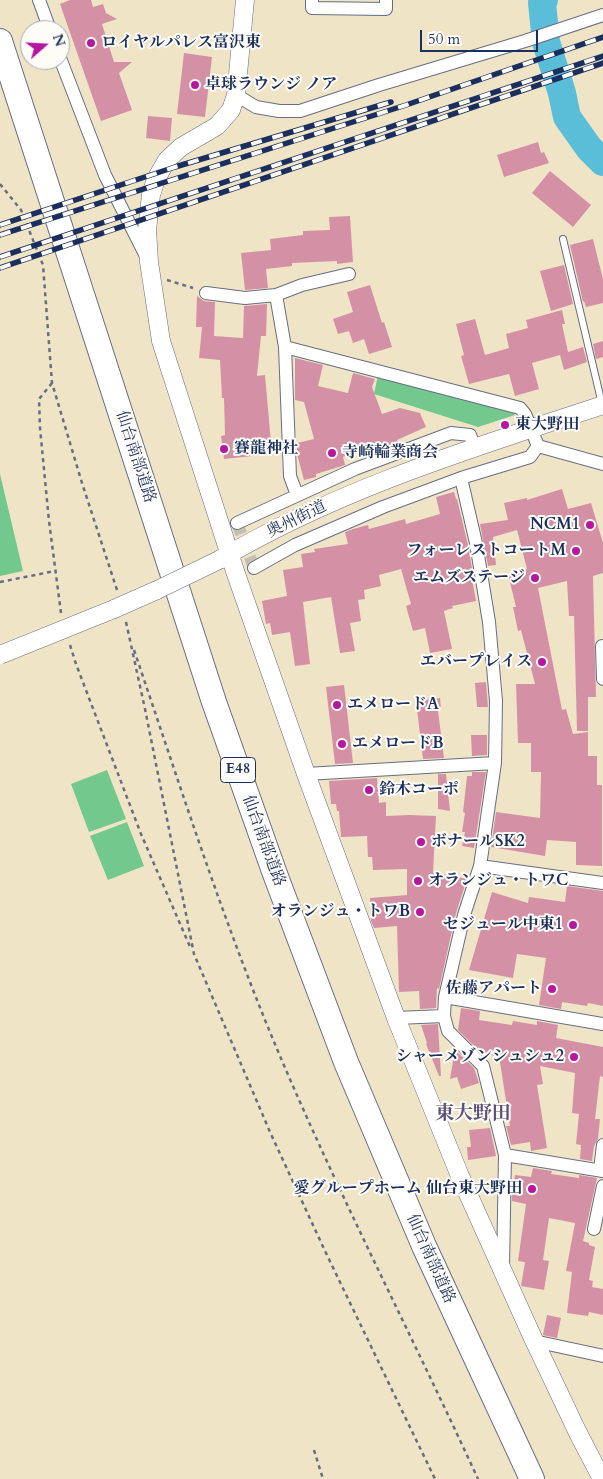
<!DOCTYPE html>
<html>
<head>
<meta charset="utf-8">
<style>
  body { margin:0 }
  #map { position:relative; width:603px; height:1479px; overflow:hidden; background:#f0e4c7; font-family:Cardo,serif }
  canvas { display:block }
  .north { position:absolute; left:20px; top:20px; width:50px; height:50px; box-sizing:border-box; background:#fdfcf7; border:1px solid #a3aaba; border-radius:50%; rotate:71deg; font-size:14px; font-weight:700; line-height:20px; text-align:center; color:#1b2f5e }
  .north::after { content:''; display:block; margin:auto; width:18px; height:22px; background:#b5179e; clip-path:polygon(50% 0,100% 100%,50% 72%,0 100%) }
  .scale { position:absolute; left:420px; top:30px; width:118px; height:22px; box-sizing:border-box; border:2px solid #1b2f5e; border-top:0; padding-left:6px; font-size:15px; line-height:18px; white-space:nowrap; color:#1b2f5e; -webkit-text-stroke:4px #fdfcf7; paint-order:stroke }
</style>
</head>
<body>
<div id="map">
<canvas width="603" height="1479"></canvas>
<div class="north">N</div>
<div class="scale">50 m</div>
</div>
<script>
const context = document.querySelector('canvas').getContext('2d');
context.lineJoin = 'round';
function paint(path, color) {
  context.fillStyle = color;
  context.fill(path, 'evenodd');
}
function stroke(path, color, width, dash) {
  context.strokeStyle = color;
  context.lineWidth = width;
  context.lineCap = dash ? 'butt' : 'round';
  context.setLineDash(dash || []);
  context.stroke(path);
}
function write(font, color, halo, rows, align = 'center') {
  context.font = font + ' Cardo,"Noto Serif JP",serif';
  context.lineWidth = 4;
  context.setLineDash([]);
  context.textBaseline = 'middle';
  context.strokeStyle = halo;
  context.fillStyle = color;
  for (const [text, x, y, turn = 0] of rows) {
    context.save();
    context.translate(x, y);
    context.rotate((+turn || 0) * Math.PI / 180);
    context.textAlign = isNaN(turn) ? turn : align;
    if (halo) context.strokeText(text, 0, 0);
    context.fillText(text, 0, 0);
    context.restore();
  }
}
paint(new Path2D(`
  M378,375L514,412L515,415L478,427L374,394Z
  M0,474L23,571L0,576Z
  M107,770L126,819L89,832L71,784Z
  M127,822L144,866L108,880L90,836Z`), '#72c88d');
stroke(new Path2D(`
  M544,0L542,3L546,42L562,93L567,117L589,148L603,162`), '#5bbed9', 28);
paint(new Path2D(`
  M70,0H91L93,7L103,4L106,13L117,19L102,24L114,62H132L119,73L132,110L101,121L60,4Z
  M184,53L212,57L205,117L177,114Z
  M148,116L172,118L170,141L146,138Z
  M538,142L541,153L544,152L549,163L504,177L497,155Z
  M550,171L591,205L573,227L532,193Z
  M350,216L353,262L337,264V261L292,263V266L266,269L268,288L245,290L241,253L271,250L270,239L303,235V231L330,230L329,217Z
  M593,239L603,279V303L586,307L584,301L583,302L570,245Z
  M564,265L573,304L551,311L540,271Z
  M370,285L382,323L384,322L392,347L369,354L364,339L353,343L349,331L338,334L333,319L353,312L347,292Z
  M197,296L204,301L215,302L214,336L243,338L244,306L267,304L266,336H261L257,376L265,375L272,454L224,459L221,436L225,435L224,398H222L220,360L199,358L202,327H196Z
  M562,310L565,324H562L568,352L583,347L587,362L564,370L560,355L532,363L539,389L515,396L509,374L469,384L461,356L464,355L456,324L475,319L485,355L509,348L506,334L528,328L526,320Z
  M603,341V357L596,359L593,344Z
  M295,358L323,365L318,386L348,393L353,373L375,379L372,387L382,414L400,408L420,413L426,427L397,440L398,442L377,450L376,446L343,457L345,465L316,474V477L304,480L297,454V443L314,439L304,402L295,400Z
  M562,489L568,509L591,503L603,543V573L593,576L596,697H588V731H577L574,616H569L567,581L538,588L562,710L566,709L573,734L588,732V756H597V785H602V866L576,865V842L547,840L545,856L491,847L496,812L540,818L541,772H531V743H518L516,684H535L521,630L518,631L513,607H516L508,574L527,569L517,530L493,537L496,565L488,566L480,524L508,520L504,503L527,498V500Z
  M454,492L456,499H457L468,545L472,568H470L476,601L452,606L453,608L444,611L452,649L430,653L425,628L413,631L406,606L411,604L401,569L379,575L381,586L364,590L365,599L358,600L361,621L350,623L355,651L340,653L331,597L303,602L310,664L295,666L290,632L272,635L270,623L266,624L262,601L287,596L283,570L303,567L301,554L315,552L314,549L348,544L345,532L353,529L368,525L369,529L405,519L406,524L440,514L436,497Z
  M486,682L488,707H477L475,683Z
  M344,685L353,763L335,764L326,687Z
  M440,698L441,710L438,711L444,758L423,759L416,701Z
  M471,735H487V755L472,756Z
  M472,772H486L474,848L462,846L465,832H462L465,813L463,812L467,776H472Z
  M438,774H446L450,811L438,809Z
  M377,778L379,803L386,802V816L409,815L436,816L433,872L467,879L456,913L439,989L437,988L436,1008L420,1009L419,991L399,992L397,926L374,928L371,921L370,898L407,895V869L373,870L372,857H368L367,836L341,837L339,811H337L336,804H331L329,781Z
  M567,886L603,891V1006L588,1003L587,1006L562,1002L561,1009L539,1005L546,958L517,954L513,978L469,970L492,892L528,903L529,897L565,902Z
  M461,1008L480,1011L479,1020L512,1025L513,1021L537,1025V1021L558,1025L556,1038L603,1047V1077L600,1076L595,1119H600L598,1139L594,1146L592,1161L580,1159L581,1145L576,1144L579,1114L572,1113L575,1073L540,1066L543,1084L537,1085L547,1148L531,1151L530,1142L511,1145L506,1126H510L499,1056L482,1054L458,1030Z
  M438,1024L441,1076H439L426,1044L427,1043L421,1025Z
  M455,1050L474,1068L479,1083L461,1089L457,1077L450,1079Z
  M490,1128L496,1156L468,1160L467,1147H471L469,1130Z
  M533,1168L552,1171L551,1174L579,1178V1175L597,1178L583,1241L589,1243V1245L595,1247L589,1280L593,1281L592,1287L603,1289V1315L589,1312L588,1316L567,1313L572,1272L566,1271L575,1223L549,1218L543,1260L549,1261L544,1290L521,1286L525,1262L518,1261L526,1204L512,1201V1193L515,1175L531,1177Z
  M547,1315L561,1318L557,1338L543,1335Z`), '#d491a6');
stroke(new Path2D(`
  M237,523L254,568`), '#c5c0b2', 12, [12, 6]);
const lane = new Path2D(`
  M563,239L602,404`);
const street = new Path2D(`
  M39,0L50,30
  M312,0V8L386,9V0
  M60,58L105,175L147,258
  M236,95L256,107L279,111H300L379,85L525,41L603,15
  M206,293L245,298L276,295
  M285,347L276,295L302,285L349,274
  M461,478L476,543L489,622L496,701L495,763L480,866L464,915L445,997L444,1016L448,1031L483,1066L505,1155L503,1268
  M297,495L290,476L285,347L520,408L525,414L538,446L603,464
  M237,523L355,469L451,433L470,435L475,448
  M254,568L295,545L383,507L461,478L530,457L538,446
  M603,646H602L603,679
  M306,774L495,763
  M480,866L603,883
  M445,997L603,1024
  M396,1018L444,1016
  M505,1155L603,1171
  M600,1170L603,1145
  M594,1229L603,1186
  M534,1341L603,1356`);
const secondary = new Path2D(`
  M245,0L236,95L231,110L217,126L181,147L167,160L156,179L151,195L147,230L149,262L161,341L236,574L306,774L396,1018L460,1176L532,1336L578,1433L602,1479
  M219,560C338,489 473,448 603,405
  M114,609L157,590`);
const highway = new Path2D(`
  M0,41L214,702L275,874L346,1062L424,1246L532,1479`);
stroke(lane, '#666e83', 8);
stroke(street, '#666e83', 14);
stroke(secondary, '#666e83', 19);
stroke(highway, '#666e83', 26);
stroke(new Path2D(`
  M0,184L21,210L43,265L52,383L82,483L117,590
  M167,280L193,288
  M52,383L39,399L40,428L49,521L61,613
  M0,582L55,571
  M126,622L145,709L194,954L270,1132L325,1251L435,1479
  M70,645L76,664L141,834L191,949
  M134,650C182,791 227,934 286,1070C346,1209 415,1342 478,1479
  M314,1450L323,1479`), '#666e83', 2.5, [4, 4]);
stroke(lane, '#fff', 6);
stroke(street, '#fff', 12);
stroke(secondary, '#fff', 18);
stroke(highway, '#fff', 24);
const rail = new Path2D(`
  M0,225L175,167L391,102
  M0,235L406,105L603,37
  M0,257L603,56
  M0,268L603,63`);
stroke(rail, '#1b2f5e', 5.5);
stroke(rail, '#fdfcf7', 4, [11]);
const secondaryBridge = new Path2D(`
  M157,590L219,560
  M0,655L114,609`);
stroke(secondaryBridge, '#666e83', 19, []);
stroke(secondaryBridge, '#fff', 18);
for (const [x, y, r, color] of [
  [91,43,5,"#b5179e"],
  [195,85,5,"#b5179e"],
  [505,425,5,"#b5179e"],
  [224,449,5,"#b5179e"],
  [332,453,5,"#b5179e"],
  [590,525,5,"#b5179e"],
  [576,551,5,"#b5179e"],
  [535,578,5,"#b5179e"],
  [542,662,5,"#b5179e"],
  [337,705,5,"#b5179e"],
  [342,744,5,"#b5179e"],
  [369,790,5,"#b5179e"],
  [421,842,5,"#b5179e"],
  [418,881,5,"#b5179e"],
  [420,912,5,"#b5179e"],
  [573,925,5,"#b5179e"],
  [552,989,5,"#b5179e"],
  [574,1057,5,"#b5179e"],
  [532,1189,5,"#b5179e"]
]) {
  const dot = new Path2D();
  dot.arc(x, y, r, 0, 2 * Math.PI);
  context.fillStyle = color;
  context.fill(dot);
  stroke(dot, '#fdfcf7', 2);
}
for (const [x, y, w] of [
  [238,770,35]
]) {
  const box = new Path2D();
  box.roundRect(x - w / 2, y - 12.5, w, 25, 4);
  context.fillStyle = '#fdfcf7';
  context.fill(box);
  stroke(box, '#1b2f5e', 1);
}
write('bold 15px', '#1b2f5e', null, [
  ["E48",238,770]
]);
write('bold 16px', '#1b2f5e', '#fdfcf7', [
  ["ロイヤルパレス富沢東",101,43],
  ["卓球ラウンジ ノア",205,85],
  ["東大野田",515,425],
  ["賽龍神社",234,449],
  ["寺崎輪業商会",342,453],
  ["NCM1",580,525,"right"],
  ["フォーレストコートM",566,551,"right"],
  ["エムズステージ",525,578,"right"],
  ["エバープレイス",532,662,"right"],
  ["エメロードA",347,705],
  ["エメロードB",352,744],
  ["鈴木コーポ",379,790],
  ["ボナールSK2",431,842],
  ["オランジュ・トワC",428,881],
  ["オランジュ・トワB",410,912,"right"],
  ["セジュール中東1",563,925,"right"],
  ["佐藤アパート",542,989,"right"],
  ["シャーメゾンシュシュ2",564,1057,"right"],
  ["愛グループホーム 仙台東大野田",522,1189,"right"]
], 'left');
write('16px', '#1b2f5e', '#fdfcf7', [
  ["仙台南部道路",135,457,72],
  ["奥州街道",297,520,-26],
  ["仙台南部道路",263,841,70],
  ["仙台南部道路",430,1259,66]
]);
write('bold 19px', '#5c5177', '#fdfcf7', [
  ["東大野田",473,1115]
]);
</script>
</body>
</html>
